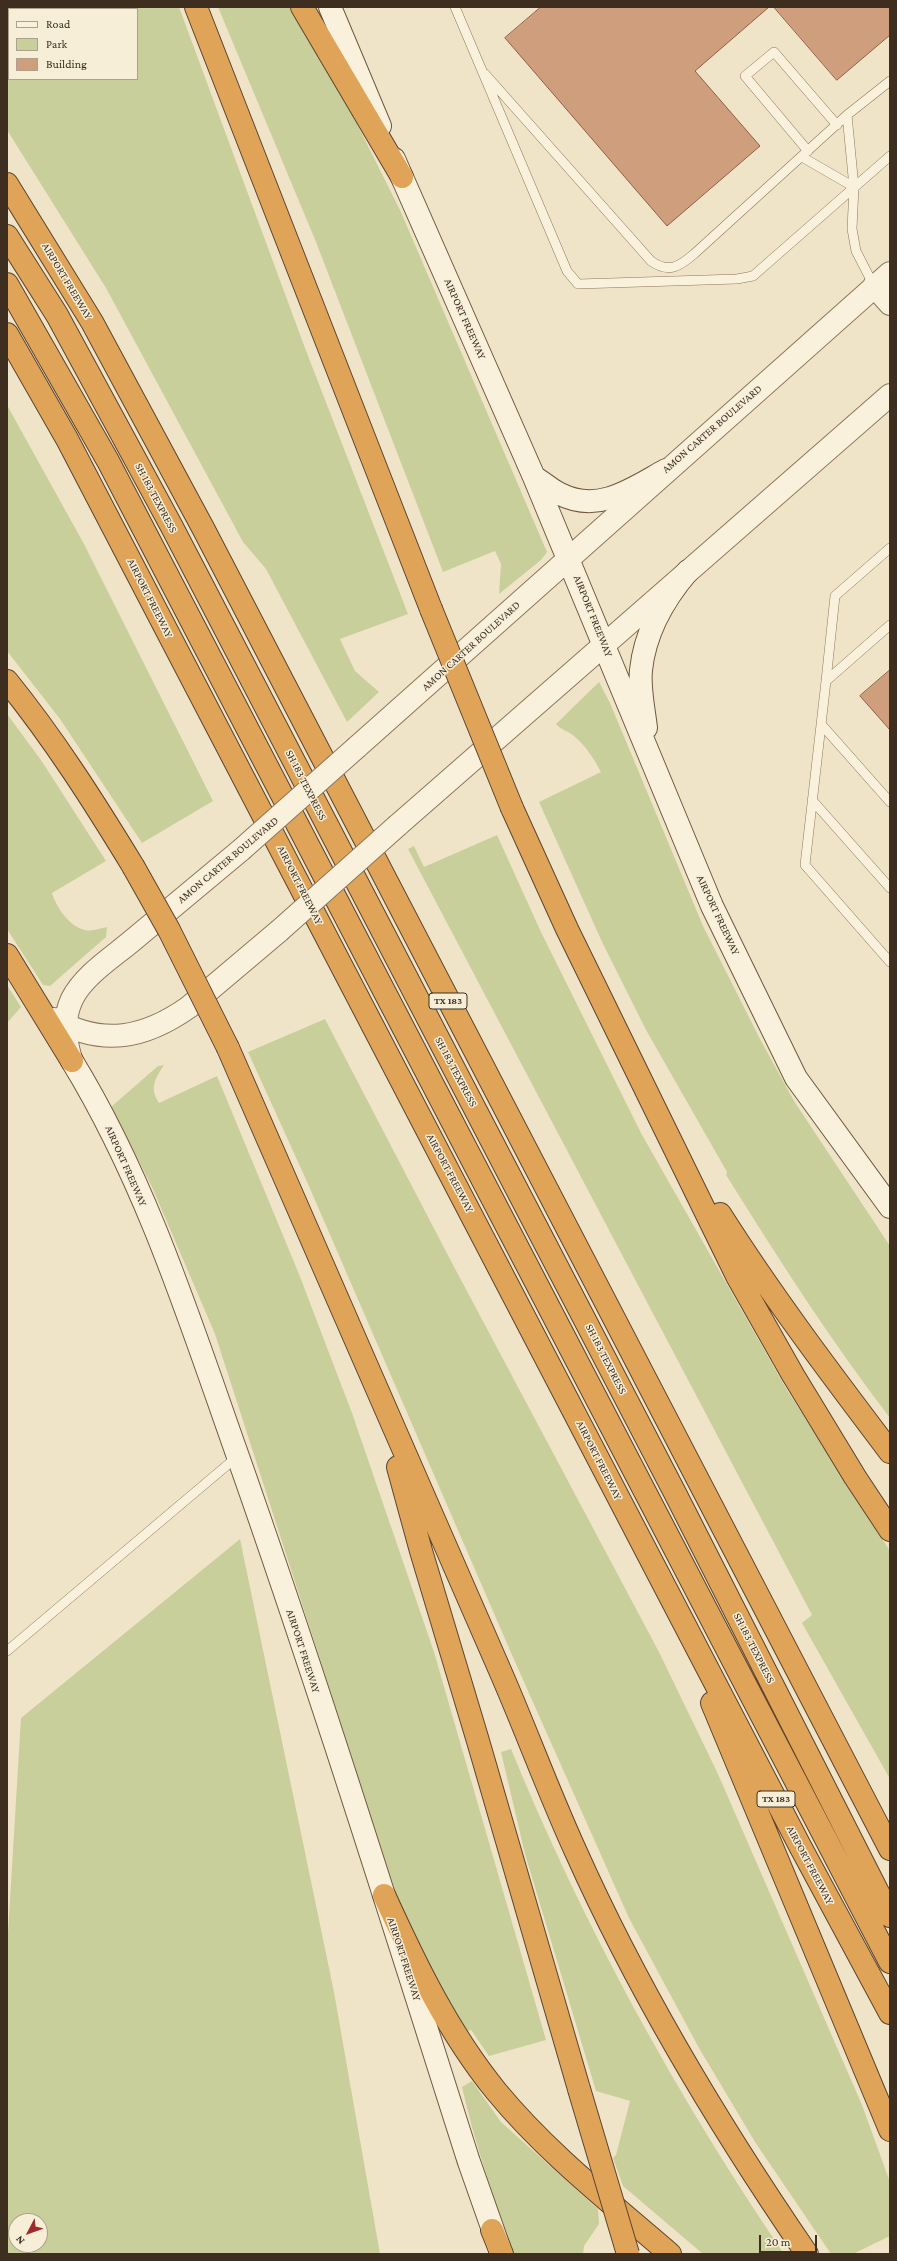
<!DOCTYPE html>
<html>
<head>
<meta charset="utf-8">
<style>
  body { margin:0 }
  #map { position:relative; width:897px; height:2261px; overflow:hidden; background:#f0e4c8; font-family:"Crimson Pro",serif }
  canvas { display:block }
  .frame { position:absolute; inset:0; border:8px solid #3d2e20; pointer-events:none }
  .legend { position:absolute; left:8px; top:8px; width:130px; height:72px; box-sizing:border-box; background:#f7eed8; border:1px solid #ada18e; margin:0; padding:5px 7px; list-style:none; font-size:12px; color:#3d2e20 }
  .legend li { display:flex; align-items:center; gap:8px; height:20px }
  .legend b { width:20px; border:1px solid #ada18e }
  .north { position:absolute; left:8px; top:2213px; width:40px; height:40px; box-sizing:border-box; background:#f7eed8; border:1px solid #ada18e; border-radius:50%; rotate:229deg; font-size:11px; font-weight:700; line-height:16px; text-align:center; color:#3d2e20 }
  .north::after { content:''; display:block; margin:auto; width:14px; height:18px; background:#9e2a2b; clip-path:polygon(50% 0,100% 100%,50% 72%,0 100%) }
  .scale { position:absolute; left:759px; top:2235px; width:58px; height:18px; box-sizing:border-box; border:2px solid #3d2e20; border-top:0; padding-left:5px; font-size:12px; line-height:14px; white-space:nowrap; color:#3d2e20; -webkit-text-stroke:3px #f7eed8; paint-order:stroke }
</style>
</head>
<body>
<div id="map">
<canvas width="897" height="2261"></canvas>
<div class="frame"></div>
<ul class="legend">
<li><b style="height:5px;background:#faf1dc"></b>Road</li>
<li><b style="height:11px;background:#c9cf9b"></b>Park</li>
<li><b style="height:11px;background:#cf9f7d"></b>Building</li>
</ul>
<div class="north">N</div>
<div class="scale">20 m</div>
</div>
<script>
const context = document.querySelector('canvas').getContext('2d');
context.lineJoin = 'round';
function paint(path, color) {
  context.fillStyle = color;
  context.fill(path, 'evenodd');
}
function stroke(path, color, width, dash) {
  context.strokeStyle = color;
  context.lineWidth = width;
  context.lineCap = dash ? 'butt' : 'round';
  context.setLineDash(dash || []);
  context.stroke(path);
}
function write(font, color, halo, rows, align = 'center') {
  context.font = font + ' "Crimson Pro",serif';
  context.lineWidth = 3;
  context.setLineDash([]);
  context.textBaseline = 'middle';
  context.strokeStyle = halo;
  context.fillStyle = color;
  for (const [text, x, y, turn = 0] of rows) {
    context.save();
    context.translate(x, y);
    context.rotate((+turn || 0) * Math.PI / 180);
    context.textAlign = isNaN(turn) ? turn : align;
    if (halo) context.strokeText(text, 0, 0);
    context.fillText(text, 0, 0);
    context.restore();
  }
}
paint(new Path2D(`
  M7,7H179L305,348L408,614L340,639L355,671L379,692L347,722L266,569L243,542L106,288L7,130ZM9,9H137V79H9Z
  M218,7H294L326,62L400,210L547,552L541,560L499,594L501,564L495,551L443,572L316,242Z
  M7,405L84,544L213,801L142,843L60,719L7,651Z
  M599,682L610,703L703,926L760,1039L794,1101L890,1246V1418C830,1340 778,1258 726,1175L727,1172L646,1030L603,944L539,802L601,772C594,759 586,746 574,736C568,731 561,730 556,724Z
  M7,714L41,760L106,861L52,893C56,907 70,927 85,930C91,932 101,928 107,927L106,937L50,986L43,985L7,929Z
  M497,835L541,932L641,1133L787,1390L890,1551V1779L802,1623L812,1615L408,849L414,846L424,867Z
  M7,985L21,1007L7,1023Z
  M325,1019L452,1263L659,1652L718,1774L862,2105L890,2182V2236L853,2254H831L755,2142L699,2048L629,1918L512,1655L308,1184L248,1052Z
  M164,1065C155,1079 149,1088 159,1103L217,1076L299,1274L352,1413L434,1652L546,2040L489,2056L471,2030L465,2032L436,1985L397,1898L215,1334L152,1187L111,1107L158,1066Z
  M240,1539L334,1992L380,2254H7V1949L21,1718ZM16,2221H40V2245H16Z
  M511,1749C584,1927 676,2095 784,2254H703L623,2186L613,2158L616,2155L630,2101L596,2091L525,1854L501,1752Z
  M472,2081L501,2122L598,2209L599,2224L584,2246L583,2254H513C494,2199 475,2144 462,2087Z`), '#c9cf9b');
const building = new Path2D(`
  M541,7H769L695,71L760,146L667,226L505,38Z
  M774,7H890V35L837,80Z
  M890,670V730L860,696Z`);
paint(building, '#cf9f7d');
stroke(building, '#8d5f41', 1);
const service = new Path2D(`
  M455,7L567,271L578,284L737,279L753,276L890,156
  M485,74L651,261C669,274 680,266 694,254L847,115L890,81
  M847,115L854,187L852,229L856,251L874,286
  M808,151L745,76L774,52L837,125
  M802,157L854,187
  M890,625L826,681L805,865L890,962
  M826,681L835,596L890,548
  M821,724L890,802
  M812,800L890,888
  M7,1651L238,1456`);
const tertiary = new Path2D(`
  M874,286L890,304
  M357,747L890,273
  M398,825L890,395
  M54,1019C103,1047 145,1038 189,1007L279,931
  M71,1059C65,1040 63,1018 72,999C84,975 113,957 133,940C169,910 205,880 241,850`);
const secondary = new Path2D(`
  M330,7L380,126
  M394,159L534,477L712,906L796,1078L890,1207
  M534,477C543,482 551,490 560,494C599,514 633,488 666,470
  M646,728C644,710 639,688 641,670C645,632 664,599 688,571
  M72,1061C146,1182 189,1318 236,1451C319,1686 393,1924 469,2162L499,2247`);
const motorway = new Path2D(`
  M196,7L431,609
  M302,7L402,177
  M7,184L92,322L203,528L890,1849
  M7,236L57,315L172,527L675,1493L890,1916
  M7,284L108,461L890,1962
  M7,334L67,439L800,1846L890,2013
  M7,681C54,739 94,802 133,866
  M512,808L567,929L737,1276L793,1375L855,1477L890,1530
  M7,955L72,1061
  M228,1048C319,1254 407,1460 498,1666C525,1727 548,1791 576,1852C639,1993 720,2127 807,2254
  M720,1214C772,1296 831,1374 890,1452
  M398,1467L421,1551L478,1741L579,2089
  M712,1703L890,2130
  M384,1895C415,1963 448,2032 496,2091C546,2152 610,2202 670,2254
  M492,2230L502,2254`);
stroke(service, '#8d765c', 10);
stroke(tertiary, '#8d765c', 24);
stroke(secondary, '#6f573f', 24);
stroke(motorway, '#5b4430', 24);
stroke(service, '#faf1dc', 9);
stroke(tertiary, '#faf1dc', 22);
stroke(secondary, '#faf1dc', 22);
stroke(motorway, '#e0a458', 22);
const tertiaryBridge = new Path2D(`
  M241,850L357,747
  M279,931L398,825`);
const motorwayBridge = new Path2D(`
  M431,609L512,808
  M133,866L169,930L228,1048
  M579,2089L628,2254`);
stroke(tertiaryBridge, '#8d765c', 24, []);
stroke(motorwayBridge, '#5b4430', 24, []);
stroke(tertiaryBridge, '#faf1dc', 22);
stroke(motorwayBridge, '#e0a458', 22);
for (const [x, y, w] of [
  [448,1001,38],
  [776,1799,38]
]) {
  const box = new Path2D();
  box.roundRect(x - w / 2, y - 8, w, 16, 3);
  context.fillStyle = '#f7eed8';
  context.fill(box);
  stroke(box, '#3d2e20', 1);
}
write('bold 10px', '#3d2e20', null, [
  ["TX 183",448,1001],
  ["TX 183",776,1799]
]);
write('11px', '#3d2e20', '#f7eed8', [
  ["AIRPORT FREEWAY",67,281,59],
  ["AIRPORT FREEWAY",465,319,66],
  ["AMON CARTER BOULEVARD",712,429,-41],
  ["SH 183 TEXPRESS",156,498,62],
  ["AIRPORT FREEWAY",150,598,63],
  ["AIRPORT FREEWAY",593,616,68],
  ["AMON CARTER BOULEVARD",471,646,-42],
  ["SH 183 TEXPRESS",306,785,63],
  ["AMON CARTER BOULEVARD",228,860,-40],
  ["AIRPORT FREEWAY",300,885,63],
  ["AIRPORT FREEWAY",718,915,65],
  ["SH 183 TEXPRESS",456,1072,62],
  ["AIRPORT FREEWAY",126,1166,66],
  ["AIRPORT FREEWAY",450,1173,62],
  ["SH 183 TEXPRESS",606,1359,63],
  ["AIRPORT FREEWAY",599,1460,63],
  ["SH 183 TEXPRESS",754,1648,63],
  ["AIRPORT FREEWAY",303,1651,72],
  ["AIRPORT FREEWAY",810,1865,62],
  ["AIRPORT FREEWAY",404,1959,72]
]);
</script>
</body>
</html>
